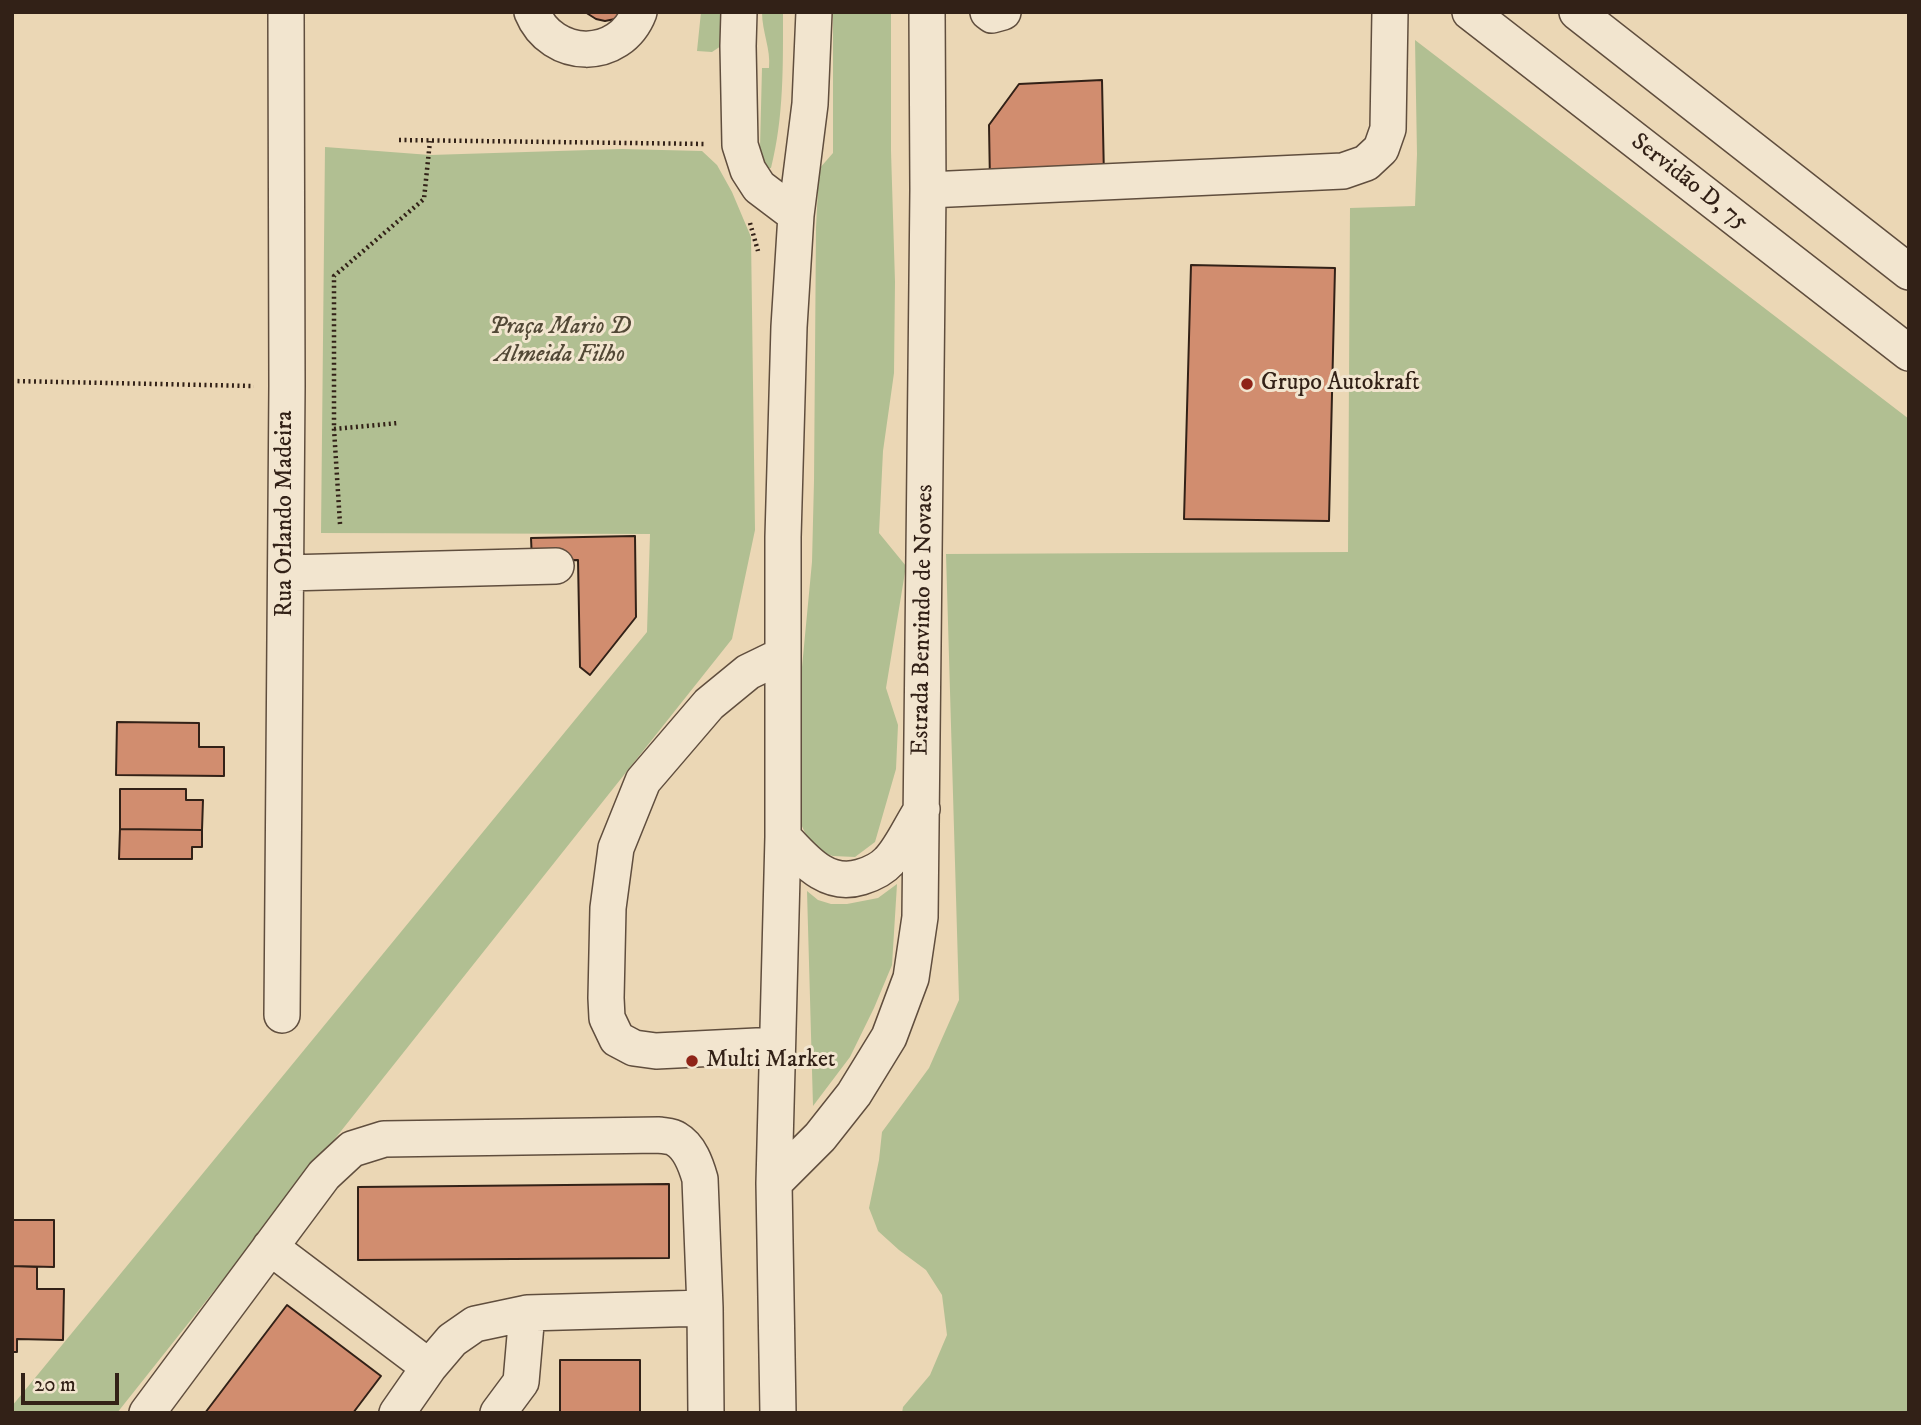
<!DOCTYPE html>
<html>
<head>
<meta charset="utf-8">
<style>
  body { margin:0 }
  #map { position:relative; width:1921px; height:1425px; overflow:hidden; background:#ebd7b5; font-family:"IM FELL DW Pica",serif }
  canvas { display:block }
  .frame { position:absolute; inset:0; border:14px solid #322117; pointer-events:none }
  .scale { position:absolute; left:21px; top:1373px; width:98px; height:32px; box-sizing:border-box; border:4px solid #322117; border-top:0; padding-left:9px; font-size:21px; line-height:24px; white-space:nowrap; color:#322117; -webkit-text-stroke:5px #f2e5cf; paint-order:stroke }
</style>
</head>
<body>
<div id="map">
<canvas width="1921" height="1425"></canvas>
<div class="frame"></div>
<div class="scale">20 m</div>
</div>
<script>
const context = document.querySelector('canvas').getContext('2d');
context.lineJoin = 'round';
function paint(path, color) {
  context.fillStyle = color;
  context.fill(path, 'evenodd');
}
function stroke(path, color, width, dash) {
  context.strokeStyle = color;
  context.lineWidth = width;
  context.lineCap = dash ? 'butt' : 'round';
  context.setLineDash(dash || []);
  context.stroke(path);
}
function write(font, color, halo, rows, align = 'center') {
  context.font = font + ' "IM FELL DW Pica",serif';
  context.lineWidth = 6;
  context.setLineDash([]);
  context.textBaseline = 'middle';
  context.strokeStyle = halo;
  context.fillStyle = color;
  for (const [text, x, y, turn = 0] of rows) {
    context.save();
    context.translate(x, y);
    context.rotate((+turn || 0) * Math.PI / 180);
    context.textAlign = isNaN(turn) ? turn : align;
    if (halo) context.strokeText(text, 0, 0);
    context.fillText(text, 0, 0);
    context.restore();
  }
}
paint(new Path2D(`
  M701,12H727L724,44L712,52L697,51Z
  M762,12H783C783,65 784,117 771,168L761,169L760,148L762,68H769C771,49 762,32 762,12Z
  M833,12H891V151L895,282L894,373L883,451L879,533L906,566L886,688L898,725L896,769L875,842L855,857L833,856L813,850L800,822L794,751L812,562L814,481L816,228L819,169L833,153Z
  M1415,40L1909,419V1413H902L903,1407L930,1375L947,1335L942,1295L926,1270L899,1250L878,1231L869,1208L879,1160L882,1132L929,1068L959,1000L946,554L1348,552L1350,208L1415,206L1417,154Z
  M325,147L430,155L622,149L702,151L717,165L732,192L751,237L755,530L732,639L117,1413H12V1406L647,632L650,534L321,533Z
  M897,884L892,965L874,1008L850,1057L813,1106L807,891L818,900L831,904H847L878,898Z`), '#b1bf92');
const building = new Path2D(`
  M585,12H626L615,19L605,21L596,19Z
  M1102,80L1104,178L990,183L989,125L1019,84Z
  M1191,265L1335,268L1329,521L1184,519Z
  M635,536L636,617L590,675L580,667L578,560L532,561L531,538Z
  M117,722L199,723V747H224V776L116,775Z
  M120,789H186V800H203L202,830L120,829Z
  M120,829L202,830V847H192V859H119Z
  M669,1184V1258L358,1260V1187Z
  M12,1220H54V1267L12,1266Z
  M12,1266L37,1267V1289H64L63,1340L17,1339V1352H12Z
  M287,1305L381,1376L353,1413H205Z
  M560,1360H640V1413H560Z`);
paint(building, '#d18d6f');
stroke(building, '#322117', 2);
const minor = new Path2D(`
  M532,12C552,61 620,62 639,12
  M739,12L738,46L740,145L748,170L759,187L796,215
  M988,12L992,15L1003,12
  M1470,12L1909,353
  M1577,12L1909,272
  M928,190L1343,171L1366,163L1381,149L1388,129L1390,12
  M286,573L556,566
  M783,837C804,859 826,888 861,877C871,874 881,870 889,861C901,849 912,824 922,809
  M282,1015L287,386L286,12
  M777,1045L656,1051L634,1048L617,1039L607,1018L606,998L608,908L616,848L643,781L709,704L748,672L783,655
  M774,1183L820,1137L854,1094L889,1037L911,978L920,917L928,190L927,12
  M270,1247L429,1367
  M147,1413L324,1175L352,1149L384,1139L659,1135C664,1136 672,1136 676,1139C690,1147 696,1165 700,1179L705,1308L706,1413
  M397,1413L429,1367L452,1340L475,1324L527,1313L705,1308
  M498,1413L521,1382L527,1313
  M778,1413L774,1183L783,837V537L789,327L796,215L810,104L814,12`);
stroke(minor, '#604e3e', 38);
stroke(new Path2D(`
  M399,140L706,144
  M750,223L758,251
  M12,381L254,386
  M334,429L398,423
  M340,524L334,429V276L424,199L430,141`), '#322117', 4.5, [2, 3.5]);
stroke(minor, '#f2e5cf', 35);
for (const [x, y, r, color] of [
  [1247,384,7,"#8f2418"],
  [692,1061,7,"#8f2418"]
]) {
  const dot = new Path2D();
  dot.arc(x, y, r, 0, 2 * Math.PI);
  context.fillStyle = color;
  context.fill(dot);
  stroke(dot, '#f2e5cf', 2.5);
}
write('24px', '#322117', '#f2e5cf', [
  ["Servidão D, 75",1689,183,38],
  ["Rua Orlando Madeira",286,514,-90],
  ["Estrada Benvindo de Novaes",924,620,-89]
]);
write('italic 24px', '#524836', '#f2e5cf', [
  ["Praça Mario D",560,328],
  ["Almeida Filho",560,356]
]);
write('24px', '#322117', '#f2e5cf', [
  ["Grupo Autokraft",1261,384],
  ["Multi Market",706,1061]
], 'left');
</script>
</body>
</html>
